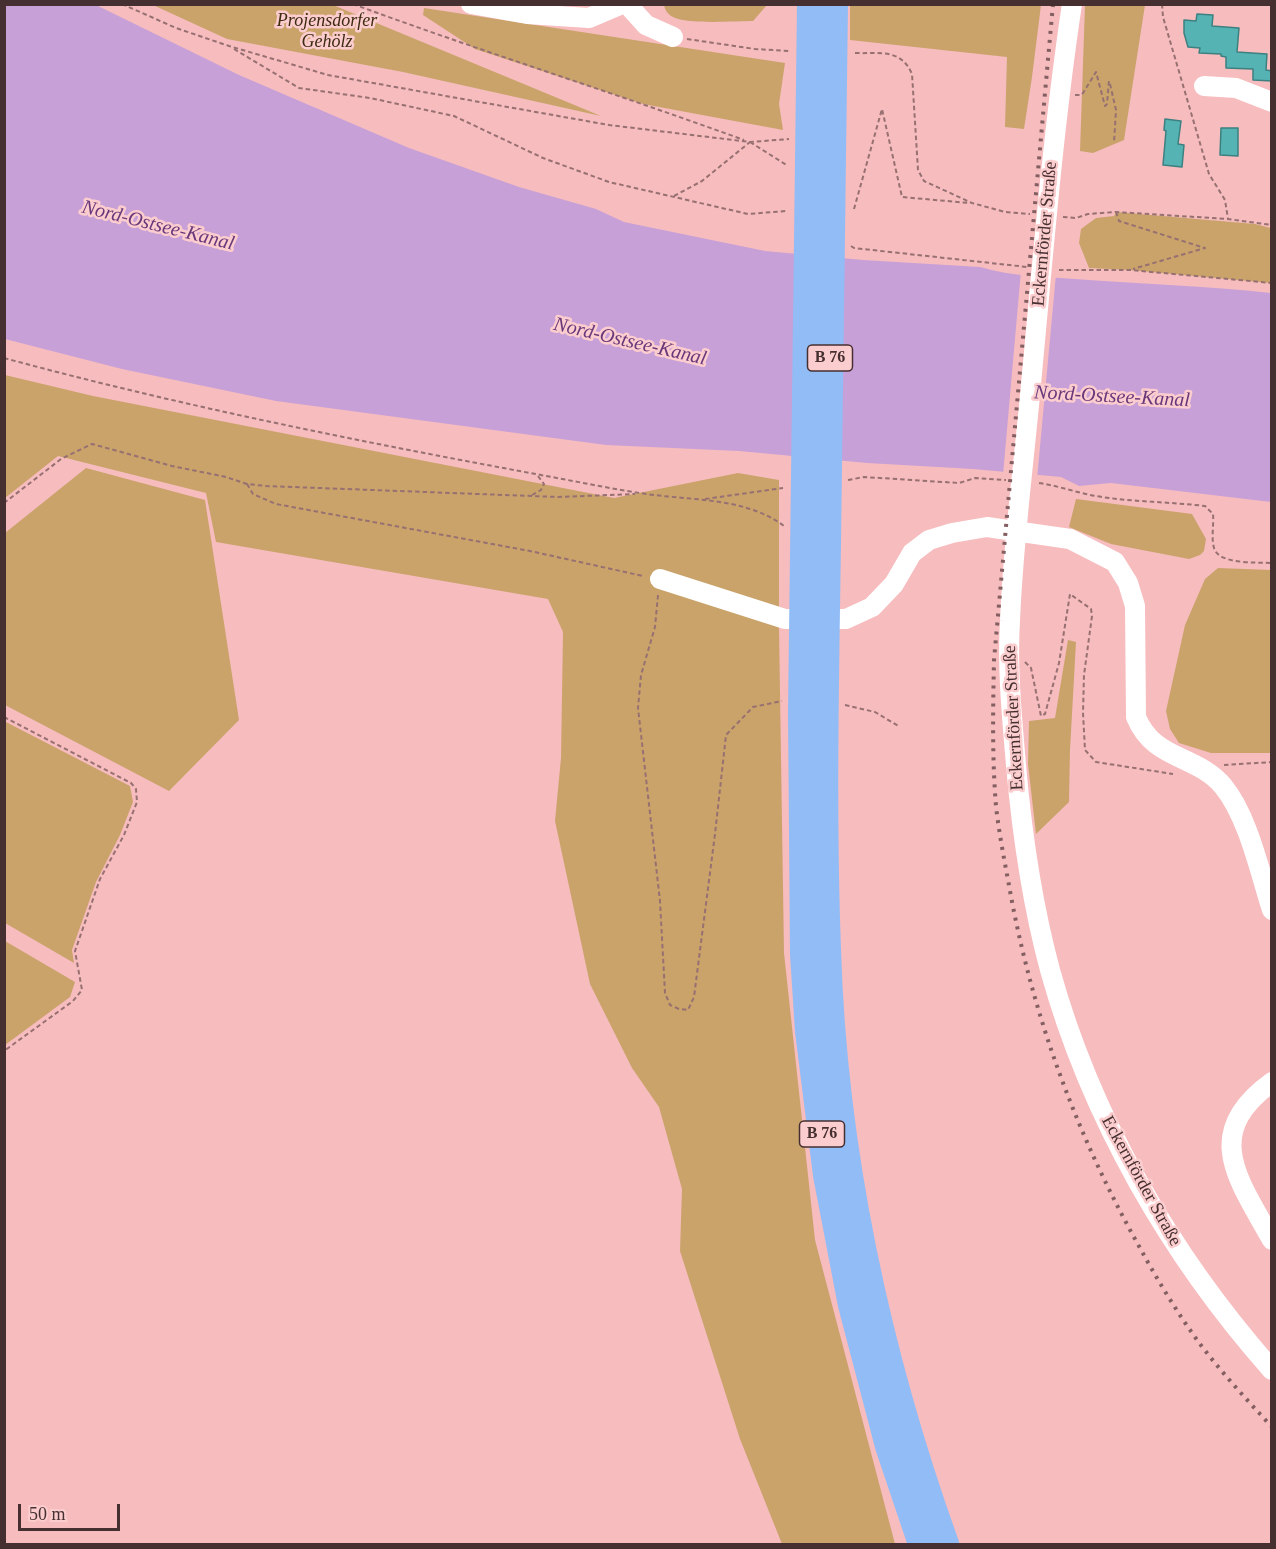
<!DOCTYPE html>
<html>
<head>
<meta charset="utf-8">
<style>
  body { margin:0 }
  #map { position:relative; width:1276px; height:1549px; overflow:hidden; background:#f7bcbe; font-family:"Times New Roman",serif }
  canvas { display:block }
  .frame { position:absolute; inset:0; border:6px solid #462f30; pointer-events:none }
  .scale { position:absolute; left:18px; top:1504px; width:102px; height:27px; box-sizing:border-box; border:3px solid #462f30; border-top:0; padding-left:8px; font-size:18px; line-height:21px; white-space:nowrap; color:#462f30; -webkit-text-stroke:4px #fccdce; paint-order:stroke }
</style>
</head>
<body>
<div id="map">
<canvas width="1276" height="1549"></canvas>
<div class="frame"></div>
<div class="scale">50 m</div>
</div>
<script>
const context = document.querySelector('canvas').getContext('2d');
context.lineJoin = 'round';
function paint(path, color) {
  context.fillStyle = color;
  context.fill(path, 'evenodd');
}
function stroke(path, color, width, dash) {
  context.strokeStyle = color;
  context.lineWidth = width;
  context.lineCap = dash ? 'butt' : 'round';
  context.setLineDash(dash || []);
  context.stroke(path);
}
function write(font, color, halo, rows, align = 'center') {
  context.font = font + ' "Times New Roman",serif';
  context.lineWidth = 5;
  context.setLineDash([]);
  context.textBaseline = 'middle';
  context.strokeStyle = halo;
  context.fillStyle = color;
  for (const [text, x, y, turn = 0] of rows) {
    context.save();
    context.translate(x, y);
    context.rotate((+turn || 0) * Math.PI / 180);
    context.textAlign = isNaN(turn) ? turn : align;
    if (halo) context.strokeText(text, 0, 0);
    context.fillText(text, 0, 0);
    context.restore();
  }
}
paint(new Path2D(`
  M153,5H333L601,116L403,72L227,39Z
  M664,5V4L767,5L753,21C735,21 684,25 671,16C667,13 665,10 664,5Z
  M850,5H1041L1032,77L1024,129L1005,127L1007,57L850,40Z
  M1085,5H1145L1124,140L1093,153L1080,151Z
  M424,8L785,63L779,104L783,130L643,104L475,49L423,15Z
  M1116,212L1255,224L1271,228V283L1130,270L1089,268L1079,243L1081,229L1096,218L1114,216Z
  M5,375L93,396L614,498L738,473L779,480V628L784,953L815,1240L895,1544H782L740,1439L680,1251L682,1189L659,1107L632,1068L590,984L555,821L561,758L563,632L548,599L216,542L206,493L58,456L5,498Z
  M86,468L205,500L239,720L169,791L5,705V533Z
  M1076,499L1192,514L1206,539L1204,551L1200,555L1189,559L1111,544L1069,527Z
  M1218,568L1271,570V753H1211L1179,743L1170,729L1166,711L1185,625L1205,579Z
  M1068,640L1076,642L1070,750L1069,802L1036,834L1028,764L1029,721L1055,718Z
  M4,721L130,786L133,802L120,835L96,882L72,950L74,963L5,923Z
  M5,941L75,982L70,997L5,1045Z`), '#caa36b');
paint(new Path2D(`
  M4,5H96L239,75L409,148L519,187L596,209L624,222L765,251L863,260L980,267C1010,276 1045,277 1075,279C1141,284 1206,286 1271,293V502L1111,483L1079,486L1061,477L973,469L867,463L739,451L606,445L276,401L122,369L5,339Z`), '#c7a0d7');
paint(new Path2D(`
  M1021,271L1056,274L1037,479L1003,475Z`), '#f7bcbe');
const building = new Path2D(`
  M1197,14L1213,15L1212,26L1239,28L1237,52L1267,54L1266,70L1272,71V81L1253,80V69L1226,68V57L1221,56V54L1199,53L1200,48L1188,47L1184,33V20L1196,21Z
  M1165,119L1181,121L1178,144L1184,145L1182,167L1163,165L1166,131L1164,130Z
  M1221,128H1238V156L1220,155Z`);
paint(building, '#55b3b4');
stroke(building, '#3d8080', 1.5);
stroke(new Path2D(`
  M122,4L176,28L229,46L328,75L609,125L750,142L789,139
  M353,4C483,52 615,93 744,140
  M1162,4L1163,17L1209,174L1225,200L1228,219
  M687,39L755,49L789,51
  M234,49L299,88L370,98L454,116L543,158L609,182L748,214L786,211
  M855,53C879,54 901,48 912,74L918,170L924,181L972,203L1005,212L1030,214
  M1110,84L1116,110L1114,143
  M1075,95H1081L1083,93L1096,72L1105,106L1107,104L1109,80
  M750,142L788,166
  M674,196L702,181L750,142
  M854,209L882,109L902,197L969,203
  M1116,212L1119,221L1205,248L1133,269
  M1063,217L1076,218L1088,214L1116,212L1228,219L1272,225
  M851,246L854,248L1027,267
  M1059,270H1130L1272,283
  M4,358C181,406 362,442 541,475C574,481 607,488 640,493C687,501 744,496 784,526
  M848,480L864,477L959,483L975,478L1006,480
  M1039,483C1060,486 1080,494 1102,497C1136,502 1171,502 1205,506L1213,514C1214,524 1211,538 1214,548C1219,565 1257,562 1272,563
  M247,484L253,494L276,504L530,551L643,576
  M532,495L541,490L544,484L538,476
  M705,499L783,488
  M4,503L61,459L92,444L172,466L226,477L247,484L266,486L558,497L635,494
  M658,595L655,627L641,675L638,708L660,901L665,993L670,1005L679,1009L688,1010L694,997L715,834L726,735L753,707L782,701
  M1025,662L1031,668L1041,716L1045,714L1059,663L1070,594L1091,609L1092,616L1084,675L1083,713L1085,750L1096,762L1173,774
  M845,705L875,712L900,727
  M4,717L131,783L136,789L137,802L124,835L100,879L75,951L82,990L73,1001L4,1051
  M1224,765L1272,762`), '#977071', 2, [4.5, 3]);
stroke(new Path2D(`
  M471,4L527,14L589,18L622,4
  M627,4L646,25L673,37
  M1072,4C1053,130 1043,257 1031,384C1024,463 1013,542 1010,621C1007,668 1012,717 1016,765C1022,834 1032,903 1050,970C1091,1118 1171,1256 1272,1370
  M1204,86L1236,88L1272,102
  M660,579L785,619H846L872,607L894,584L912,553L929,540L952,533L987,527L1070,539L1115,562L1128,583L1135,606L1136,717C1154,761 1196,754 1223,786C1248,816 1260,873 1272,910
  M1272,1082C1201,1133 1238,1179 1272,1240`), '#fff', 20);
stroke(new Path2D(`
  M811,4L802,712L804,954L809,1031L827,1175L852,1305L889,1446L922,1544
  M834,4C832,184 830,364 827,543C825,678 822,814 827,949C833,1151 877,1355 945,1544`), '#92bcf6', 28);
stroke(new Path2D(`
  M1053,4L994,660C993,709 992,757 996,806C999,834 1005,863 1010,891C1033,1017 1077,1136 1140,1248C1158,1281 1178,1314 1200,1344C1222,1373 1247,1400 1272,1427`), '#835f61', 4, [3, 6]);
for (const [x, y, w] of [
  [830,358,45],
  [822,1134,45]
]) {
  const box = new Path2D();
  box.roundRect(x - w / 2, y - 13, w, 26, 4.5);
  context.fillStyle = '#fccdce';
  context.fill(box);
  stroke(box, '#462f30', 1.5);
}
write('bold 16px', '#462f30', null, [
  ["B 76",830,358],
  ["B 76",822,1134]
]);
write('italic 18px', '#3e2c12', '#fccdce', [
  ["Projensdorfer",327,21],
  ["Gehölz",327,42]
]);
write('18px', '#462f30', '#fccdce', [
  ["Eckernförder Straße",1045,234,-85],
  ["Eckernförder Straße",1014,718,-93],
  ["Eckernförder Straße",1141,1181,61]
]);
write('italic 20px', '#69387b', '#fccdce', [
  ["Nord-Ostsee-Kanal",158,226,14],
  ["Nord-Ostsee-Kanal",630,342,13],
  ["Nord-Ostsee-Kanal",1112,397,3]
]);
</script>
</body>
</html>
